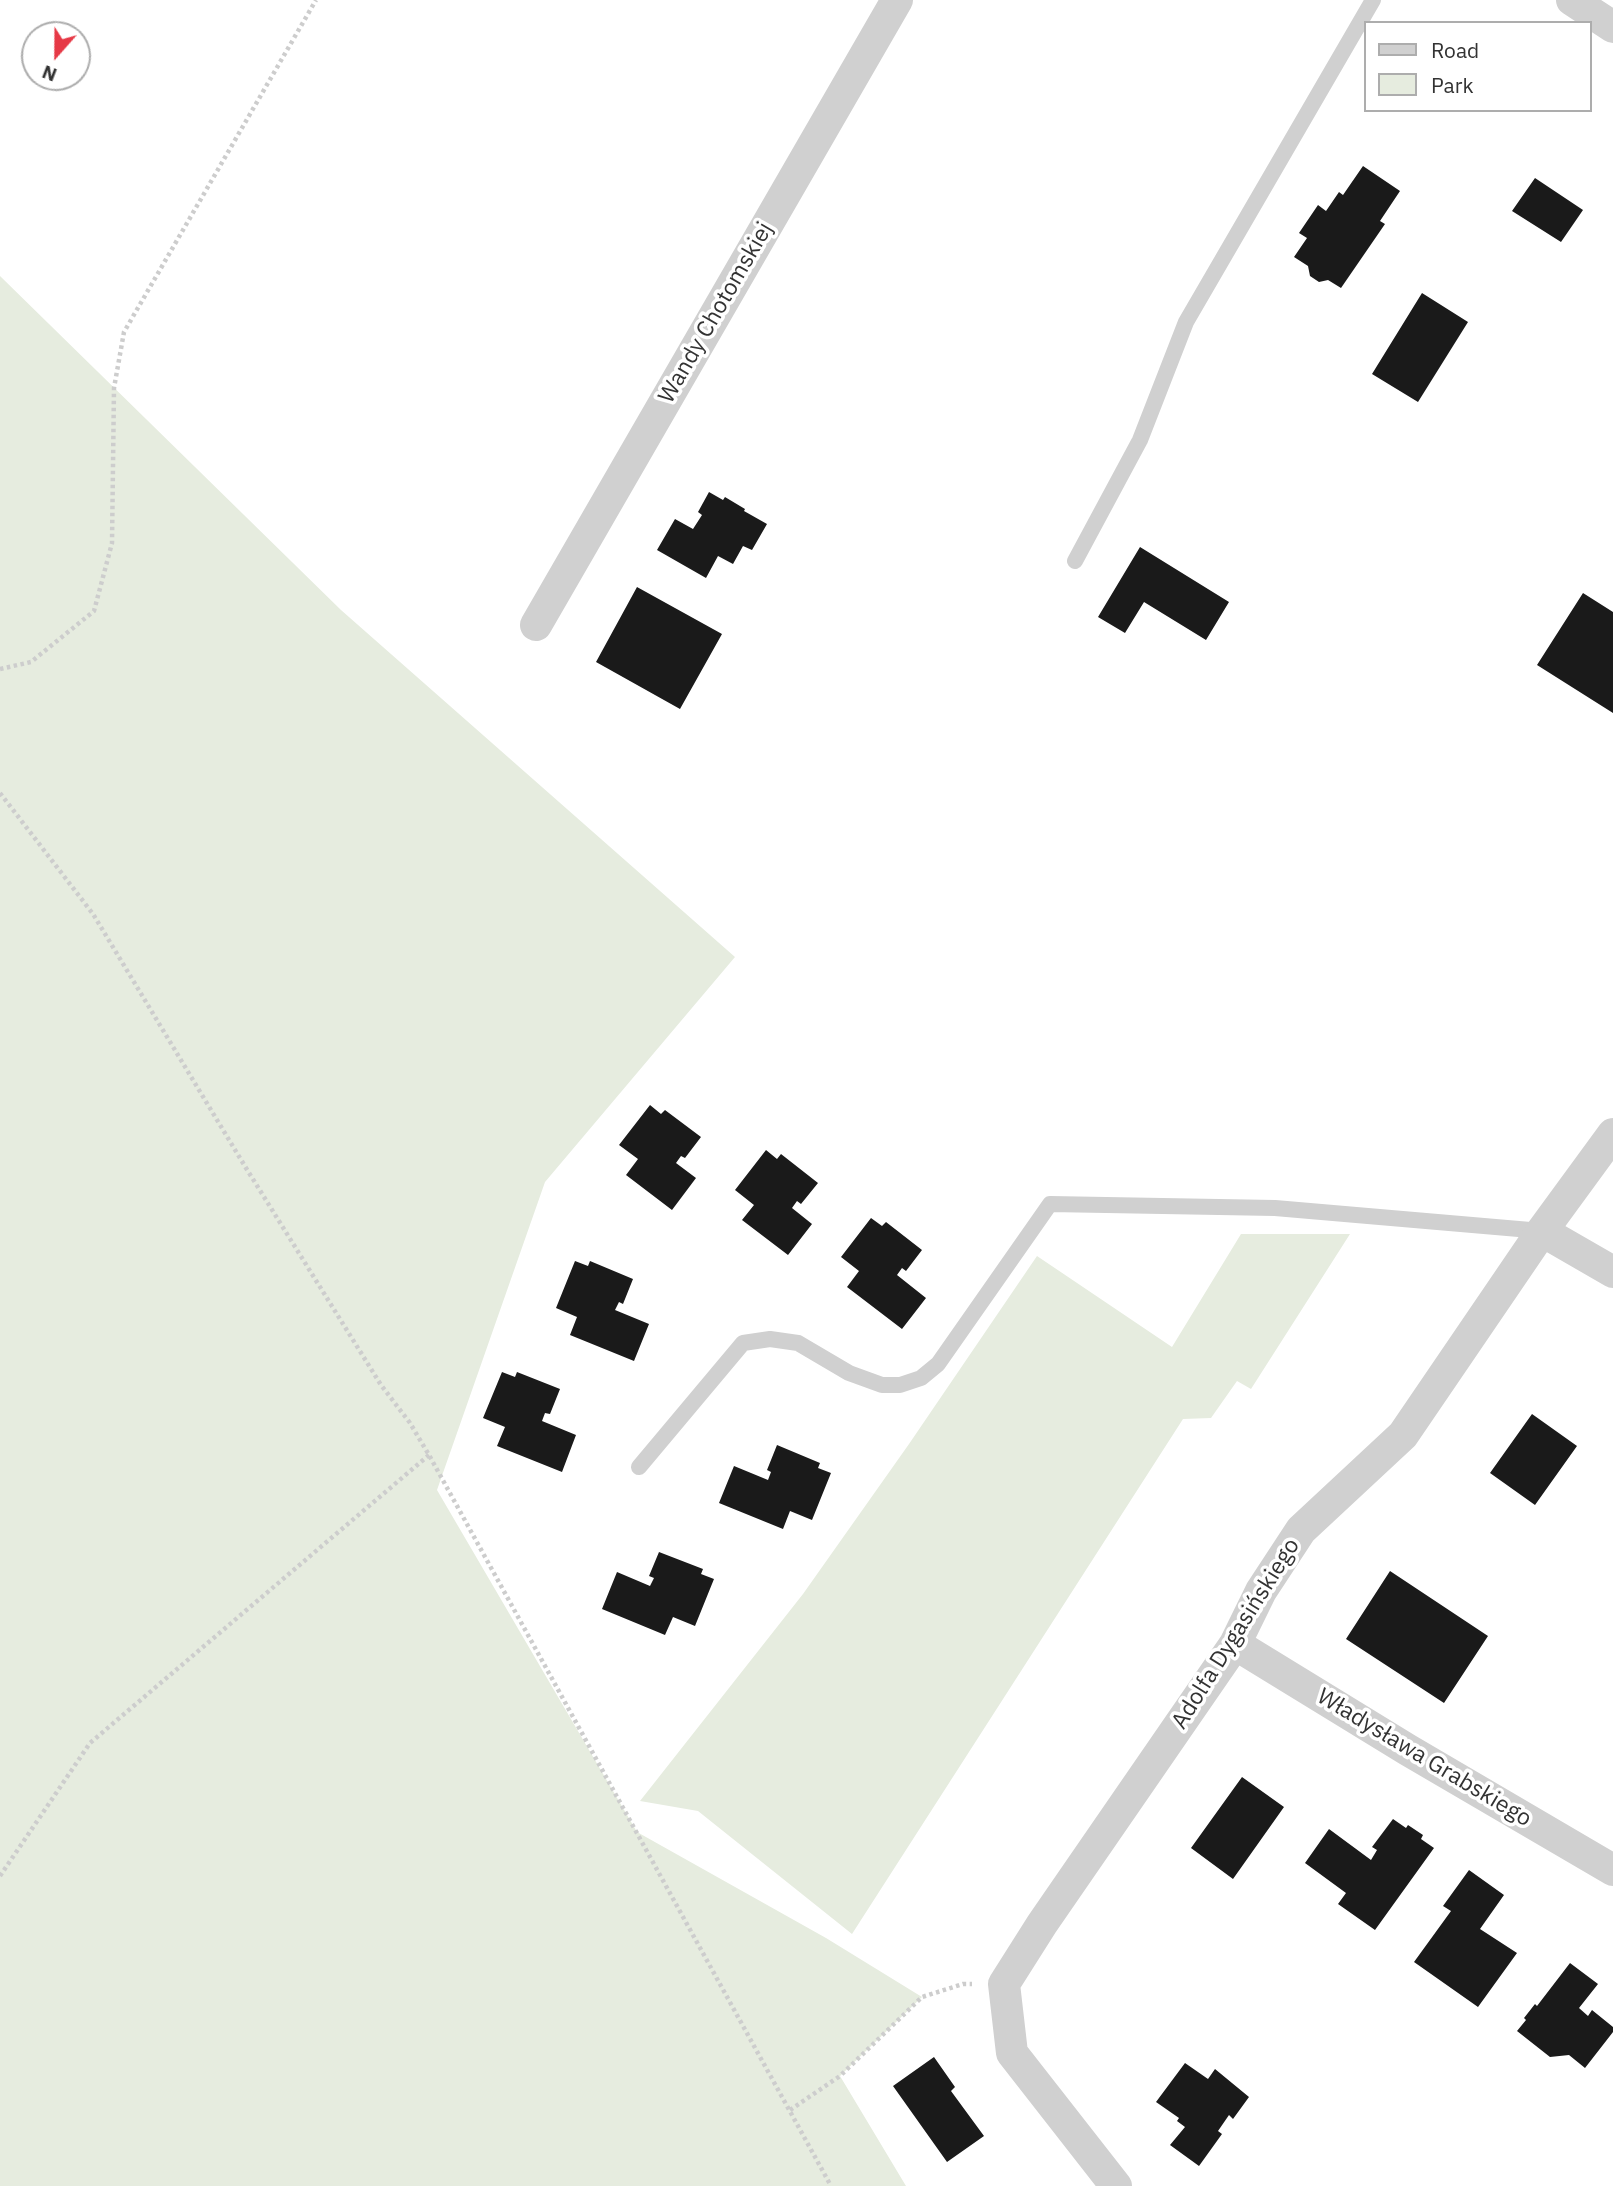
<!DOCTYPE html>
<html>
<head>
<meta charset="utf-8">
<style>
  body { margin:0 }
  #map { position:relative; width:1613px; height:2186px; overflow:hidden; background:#fff; font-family:"IBM Plex Sans",sans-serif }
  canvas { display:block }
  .legend { position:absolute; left:1364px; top:21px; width:228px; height:91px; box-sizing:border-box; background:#fff; border:2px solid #adadad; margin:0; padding:9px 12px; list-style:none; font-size:21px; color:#333 }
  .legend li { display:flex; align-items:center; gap:14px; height:35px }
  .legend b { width:35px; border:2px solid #adadad }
  .north { position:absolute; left:21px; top:21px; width:70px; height:70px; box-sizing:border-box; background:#fff; border:2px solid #adadad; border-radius:50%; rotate:201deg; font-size:19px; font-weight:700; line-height:28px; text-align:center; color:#333 }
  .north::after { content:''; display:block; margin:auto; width:24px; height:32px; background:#e63946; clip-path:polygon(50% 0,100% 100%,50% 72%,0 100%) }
</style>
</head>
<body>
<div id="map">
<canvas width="1613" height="2186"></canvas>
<ul class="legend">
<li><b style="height:9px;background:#d0d0d0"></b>Road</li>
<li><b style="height:19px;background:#e6ecdf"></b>Park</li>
</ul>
<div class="north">N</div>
</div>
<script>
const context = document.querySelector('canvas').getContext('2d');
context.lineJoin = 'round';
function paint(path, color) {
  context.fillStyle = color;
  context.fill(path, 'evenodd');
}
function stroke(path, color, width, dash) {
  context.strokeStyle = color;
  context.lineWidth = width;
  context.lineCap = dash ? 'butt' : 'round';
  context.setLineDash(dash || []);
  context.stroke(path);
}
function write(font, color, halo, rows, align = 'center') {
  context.font = font + ' "IBM Plex Sans",sans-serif';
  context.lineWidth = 7;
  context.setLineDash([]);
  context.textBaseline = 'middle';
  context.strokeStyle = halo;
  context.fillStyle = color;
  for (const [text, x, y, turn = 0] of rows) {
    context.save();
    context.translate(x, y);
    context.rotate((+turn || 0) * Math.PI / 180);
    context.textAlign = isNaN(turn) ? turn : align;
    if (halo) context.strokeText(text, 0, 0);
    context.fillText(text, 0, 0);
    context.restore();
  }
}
paint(new Path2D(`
  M0,276L341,610L735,957L545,1182L437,1490L637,1832L826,1938L922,1997L840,2076L906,2186H0Z
  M1241,1234H1350L1251,1389L1237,1381L1211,1418L1183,1419L852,1934L698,1811L640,1801L803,1594L909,1444L1037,1256L1172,1347Z`), '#e6ecdf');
paint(new Path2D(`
  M1363,166L1400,191L1380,221L1385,224L1341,288L1328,280L1319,282L1310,276L1308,266L1294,257L1307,238L1299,233L1318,205L1326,211L1339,192L1343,195Z
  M1535,178L1583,210L1561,242L1512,211Z
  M1422,293L1468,322L1418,402L1372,374Z
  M709,492L723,500L725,497L745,509L744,511L767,524L752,550L743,546L733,564L718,556L706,578L657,550L675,519L693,529L702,515L698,512Z
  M1140,547L1229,602L1206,640L1144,602L1125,633L1098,617Z
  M637,587L722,634L680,709L596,662Z
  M1583,593L1613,612V713L1537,665Z
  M650,1105L661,1114L665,1110L701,1137L685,1158L681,1156L676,1163L696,1178L672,1210L626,1175L638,1159L619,1145Z
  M766,1150L777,1159L781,1154L818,1183L801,1204L797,1201L792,1208L812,1224L788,1255L742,1220L754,1205L735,1190Z
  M871,1218L882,1226L886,1222L922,1250L906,1271L902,1268L897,1275L926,1298L902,1329L847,1287L859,1271L841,1257Z
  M575,1261L588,1266L590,1261L633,1279L623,1304L619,1302L615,1310L649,1324L634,1361L570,1335L577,1317L556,1308Z
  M502,1372L515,1377L517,1372L560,1389L550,1414L545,1413L542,1421L576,1435L562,1472L497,1446L505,1427L483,1418Z
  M1532,1414L1577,1446L1535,1505L1490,1473Z
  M777,1445L820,1463L818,1468L831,1473L812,1520L790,1511L783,1529L719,1503L734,1466L768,1480L771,1472L767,1470Z
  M659,1552L703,1569L701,1574L714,1579L695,1626L673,1617L665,1635L602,1609L617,1572L650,1586L654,1578L649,1576Z
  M1390,1571L1488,1636L1444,1703L1346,1639Z
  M1242,1777L1284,1807L1233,1879L1191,1848Z
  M1393,1819L1406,1828L1408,1825L1423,1835L1421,1839L1434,1848L1375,1930L1338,1904L1346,1893L1305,1863L1329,1829L1371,1860L1377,1850L1372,1847Z
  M1469,1870L1504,1895L1480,1929L1517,1953L1478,2007L1414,1962L1451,1911L1443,1906Z
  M1570,1963L1598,1984L1579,2008L1588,2016L1592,2010L1613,2027V2032L1585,2068L1569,2055L1550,2057L1517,2031L1526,2020L1524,2018L1535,2004L1537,2006Z
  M934,2057L955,2087L951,2091L984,2136L947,2162L893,2086Z
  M1185,2063L1208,2079L1215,2069L1249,2097L1233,2119L1229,2115L1218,2131L1222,2134L1199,2166L1170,2145L1185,2127L1177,2121L1179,2118L1156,2102Z`), '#1a1a1a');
stroke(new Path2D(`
  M0,669L31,662L94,611L112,543L114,388L124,332L316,0
  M0,793L93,914L246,1168L381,1385L410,1423L429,1455L831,2186
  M0,1876L90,1743L429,1455
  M790,2110L840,2076L922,1997L963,1984H972`), '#cdcdcd', 4.5, [3.5, 3.5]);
stroke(new Path2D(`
  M1075,561L1140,440L1186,322L1373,0
  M639,1467L743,1343L770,1339L798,1343L849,1373L882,1385H900L921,1378L938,1364L1050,1204L1275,1208L1542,1231`), '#d0d0d0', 16);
stroke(new Path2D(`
  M1572,0L1613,27
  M536,625L897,0
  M1542,1231L1613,1272
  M1235,1644L1408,1750L1613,1870
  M1116,2186L1012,2053L1004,1984L1042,1924L1235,1644L1261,1591L1301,1530L1403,1435L1542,1231L1613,1134`), '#d0d0d0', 32);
write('23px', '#333', '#fff', [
  ["Wandy Chotomskiej",716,313,-60],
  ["Adolfa Dygasińskiego",1236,1634,-58],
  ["Władysława Grabskiego",1424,1758,31]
]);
</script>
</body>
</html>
